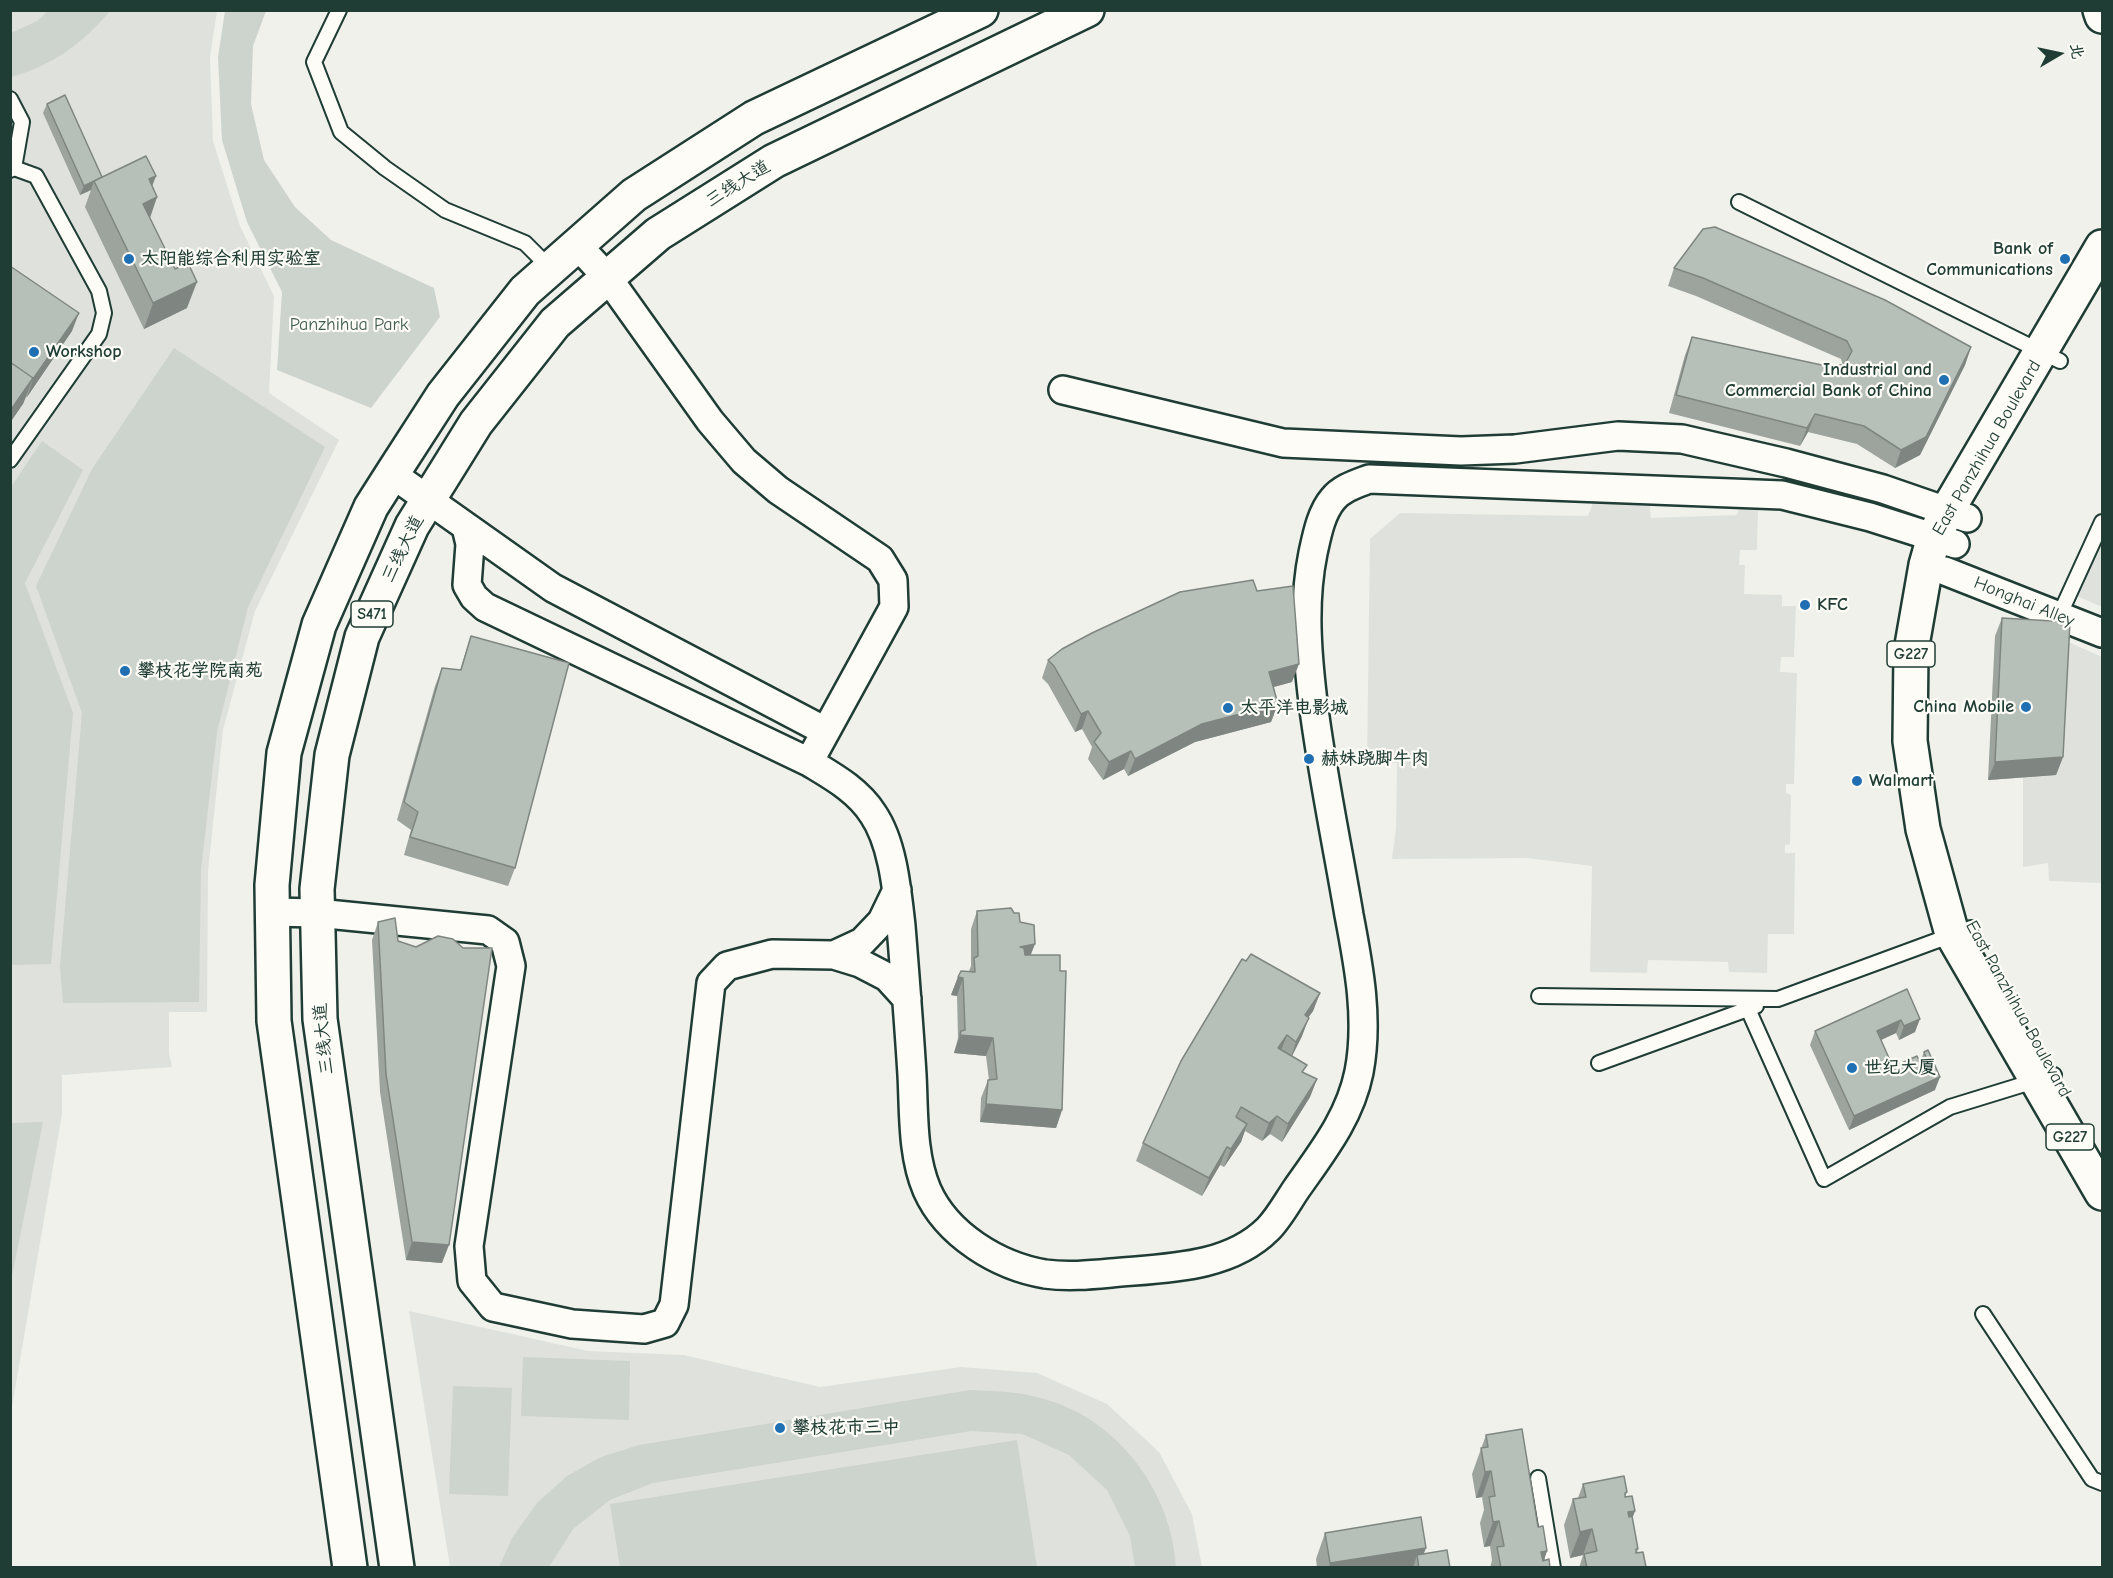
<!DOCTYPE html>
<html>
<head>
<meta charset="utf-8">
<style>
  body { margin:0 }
  #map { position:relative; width:2113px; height:1578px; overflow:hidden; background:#f0f1eb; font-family:"Comic Neue","LXGW WenKai TC",sans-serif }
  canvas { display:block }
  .frame { position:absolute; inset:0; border:12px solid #1f3d34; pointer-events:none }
  .north { position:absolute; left:2029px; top:24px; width:60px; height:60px; -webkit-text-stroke:4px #fdfcf7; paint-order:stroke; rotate:81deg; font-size:16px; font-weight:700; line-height:24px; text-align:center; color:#1f3d34 }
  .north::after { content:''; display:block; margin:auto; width:21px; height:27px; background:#1f3d34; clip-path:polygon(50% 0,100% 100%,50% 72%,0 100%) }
</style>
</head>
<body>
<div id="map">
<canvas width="2113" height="1578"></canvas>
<div class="frame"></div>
<div class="north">北</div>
</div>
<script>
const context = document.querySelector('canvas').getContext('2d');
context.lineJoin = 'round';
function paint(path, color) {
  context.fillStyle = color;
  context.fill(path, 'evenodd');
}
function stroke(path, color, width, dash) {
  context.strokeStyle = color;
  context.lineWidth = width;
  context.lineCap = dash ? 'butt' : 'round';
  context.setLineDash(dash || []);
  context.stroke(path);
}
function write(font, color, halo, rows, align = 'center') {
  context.font = font + ' "Comic Neue","LXGW WenKai TC",sans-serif';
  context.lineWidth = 4.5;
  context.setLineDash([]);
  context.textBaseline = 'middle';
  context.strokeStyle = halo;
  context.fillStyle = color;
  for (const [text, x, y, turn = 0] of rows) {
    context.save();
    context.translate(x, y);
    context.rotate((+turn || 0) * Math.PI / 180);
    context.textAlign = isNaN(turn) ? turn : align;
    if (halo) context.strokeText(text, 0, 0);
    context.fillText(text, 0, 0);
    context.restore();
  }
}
paint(new Path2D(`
  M11,11H217L210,57L213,141L240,226L274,296L269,393L339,440L255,611L223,730L208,871L207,1012H169V1053L172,1067L62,1075V1114L11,1413Z
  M1649,498L1651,518L1737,515L1739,509H1758L1757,550H1740L1739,565H1745L1744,594L1782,595V606H1796L1794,657H1781L1780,672L1797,673L1794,784H1786V793L1791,795L1790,844L1785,845V853H1795L1794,934H1768L1767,973L1729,972L1728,962L1648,960L1647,973L1590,972L1592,866L1527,858L1392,859L1396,829L1397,763L1367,762L1370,539L1400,513L1588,516L1594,500Z
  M2102,540V607L2077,596Z
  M1995,636L2064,640L2102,657V883L2049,881L2048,863L2023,867V777L1988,780Z
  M409,1311L588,1351L684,1355L820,1387L961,1367L1037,1373L1107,1404L1159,1452L1192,1514L1202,1567H450Z`), '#dfe2dc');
paint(new Path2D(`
  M49,10L110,11C83,43 52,66 11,77V33L37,21Z
  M225,11H266L253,46L251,104L264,160L295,207L331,240L434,288L440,317L371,408L277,370L282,292L247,222L222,140L218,57Z
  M174,348L325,447L248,607L217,732L201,869L199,1002L63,1003L60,966L82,713L36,586L92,469Z
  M42,441L83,470L25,583L73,713L51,964L11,965V487Z
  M43,1122L11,1281V1123Z
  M523,1357L630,1361L629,1420L521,1416Z
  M453,1386L512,1388L508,1496L449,1494Z
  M970,1390C998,1391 1024,1392 1051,1401C1122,1424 1172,1495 1176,1567H1135L1130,1536L1107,1490L1069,1455L1022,1434L971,1431L653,1483L610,1500L573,1529L549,1567H499L512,1538L537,1503L567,1476L601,1457L639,1445Z
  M1017,1440L1037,1567H620L610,1504Z`), '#cdd3cd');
const lane = new Path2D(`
  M339,10L314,62L341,132L385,168L445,210L525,243L550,268
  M10,99L22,122L14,168
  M10,170L14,168L36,176L99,291L104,313L99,334L10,460
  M1739,202L2060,361
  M2059,616L2102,522
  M1539,996L1778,999L1971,928
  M1748,1009L1824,1179L1950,1107L2054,1075
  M1599,1063L1756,1006
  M1983,1314L2092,1479L2102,1483
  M1538,1478L1553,1568`);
const street = new Path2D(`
  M577,245L608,278L710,421L744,461L778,490L880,559L893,580L894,607L809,762
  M1063,390L1283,443L1461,451L1515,449L1618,436L1682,439L1786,463L1883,489L1967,518
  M392,474L553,588L825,731
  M466,527L470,544L467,585L474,597L485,607L809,762C832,776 858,790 873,814C893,843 897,891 901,926C905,976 909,1025 912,1075C914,1113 912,1155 927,1190C947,1235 998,1266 1045,1274C1067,1277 1089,1275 1111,1273C1164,1268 1228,1269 1268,1229C1279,1218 1288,1201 1297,1188C1323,1151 1350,1117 1359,1072C1369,1020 1359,967 1349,915C1337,844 1322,773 1313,702C1307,652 1303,602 1313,553C1317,535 1321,513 1333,499C1342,488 1356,484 1369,479L1782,495L1870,517L1955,544
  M1945,571L2102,633
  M272,912L317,913L488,930L505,942L511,966L469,1246L472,1281L493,1307L572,1324L644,1329L665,1323L674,1305L711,983L727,966L772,954L834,955L860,963L887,977L907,999
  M834,955L862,942L882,921L897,890`);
const primary = new Path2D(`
  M2100,10L2102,16
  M350,1568L274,1021L272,885L284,753L319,625L371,507L392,474L443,395L525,291L634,195L754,118L981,10
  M397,1568L320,1019L317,889L332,755L362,637L412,526L476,423L555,323L658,234L774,161L1087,10`);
const highway = new Path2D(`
  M2102,247L1947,511L1934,537L1926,565L1911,651L1910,741L1923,829L1952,934L2102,1193`);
stroke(lane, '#1f3d34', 18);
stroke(street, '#1f3d34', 32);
stroke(primary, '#1f3d34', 38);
stroke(highway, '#1f3d34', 38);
stroke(lane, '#fdfcf7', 14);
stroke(street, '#fdfcf7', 27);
stroke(primary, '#fdfcf7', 33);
stroke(highway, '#fdfcf7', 33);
paint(new Path2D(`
  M47,104L102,177L152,186L157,197L150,218L187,308L144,329L85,207L91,190L80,195L43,113Z
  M10,266L72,331L27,397H26L23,404Z
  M1674,268L1971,347L1965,365L1920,455L1895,468L1857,444L1808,432L1800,446L1669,413L1685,355L1692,337L1831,367L1843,365L1841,359L1696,296L1668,286Z
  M2002,618L2063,757L2056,775L1988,780L1995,636Z
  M471,636L515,868L508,886L404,855L411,830L397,820L435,686L442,668L460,670Z
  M1048,660L1292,682L1273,687L1278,704L1271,722L1195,742L1128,776L1124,769L1103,780L1088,759L1092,747L1082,729L1075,732L1048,684L1042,678Z
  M977,911L1020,922L1031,955L1062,1110L1056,1128L980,1122L981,1098L988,1080H989L986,1056L954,1053L958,1038L957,996L951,995L958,977L969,971L971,966V929Z
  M378,922L442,1263L406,1260L380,1092L372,940Z
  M1246,961L1320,993L1313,1011L1308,1018L1302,1036L1292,1056L1304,1073L1317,1079L1310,1097L1282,1142L1270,1134L1262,1141L1245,1131L1241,1142L1224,1167L1220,1165L1202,1196L1136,1161L1143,1143Z
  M1907,989L1915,1032L1899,1040L1896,1033L1881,1040L1893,1067L1920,1062L1924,1052L1928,1050L1935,1090L1849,1130L1810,1045L1815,1031Z
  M1486,1435L1538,1527L1547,1551L1544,1560L1550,1568H1490L1492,1560L1490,1546L1484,1547L1480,1523L1484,1510L1482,1497L1476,1498L1472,1474Z
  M1583,1484L1627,1492L1625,1497L1635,1511L1632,1518L1638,1549L1637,1553L1646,1568H1579L1583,1555L1570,1558L1564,1525L1573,1499L1578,1498Z
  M1325,1533L1424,1554L1450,1568H1317L1316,1559Z`), '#9da49e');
paint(new Path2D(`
  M156,176L146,202L149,179Z
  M94,181L91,190L80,195L84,186Z
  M157,197L148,223L143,204Z
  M197,282L187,308L144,329L153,303Z
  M79,313L72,331L27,397L33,379Z
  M1971,347L1965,365L1920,455L1895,468L1901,450Z
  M33,378L23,404L10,423V411Z
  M1815,414L1808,432L1800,446L1807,428Z
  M1299,664L1292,682L1263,690L1269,672Z
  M1278,704L1271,722L1195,742L1128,776L1135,759L1202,724Z
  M1088,711L1082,729L1075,732L1081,714Z
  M1131,751L1124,769L1103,780L1109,762Z
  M2063,757L2056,775L1988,780L1995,762Z
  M1035,944L1028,962L1020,947Z
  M958,977L963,978L957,996L951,995Z
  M1320,993L1313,1011L1298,1032L1305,1015Z
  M1309,1018L1302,1036L1290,1060L1296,1042Z
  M1920,1019L1915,1032L1899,1040L1904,1026Z
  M1901,1020L1896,1033L1872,1044L1877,1031Z
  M960,1035L993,1038L986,1056L954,1053Z
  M1287,1035L1280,1053L1278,1048Z
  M1940,1077L1935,1090L1849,1130L1854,1116Z
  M1317,1079L1310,1097L1282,1142L1288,1124Z
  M986,1104L1062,1110L1056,1128L980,1122Z
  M1277,1116L1270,1134L1262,1141L1269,1123Z
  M1247,1124L1241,1142L1224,1167L1231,1149Z
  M1227,1147L1220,1165L1202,1196L1209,1178Z
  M412,1242L449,1245L442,1263L406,1260Z
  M1491,1471L1482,1497L1476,1498L1485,1472Z
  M1635,1511L1625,1537L1628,1512Z
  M1499,1521L1490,1546L1484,1547L1493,1522Z
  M1592,1529L1583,1555L1570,1558L1580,1532Z
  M1426,1548L1419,1567L1417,1555L1413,1568H1329L1330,1563Z
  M1547,1551L1541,1568V1552Z`), '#7f8681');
const building = new Path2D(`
  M65,95L102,177L84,186L47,104Z
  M146,156L156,176L149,179L157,197L143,204L175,269L188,263L197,282L153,303L94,181Z
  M1715,227L1885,300L1971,347L1926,437L1901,450L1864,426L1815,414L1807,428L1676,395L1692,337L1831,367L1845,364L1852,351L1847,341L1703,278L1674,268L1703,229Z
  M10,266L79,313L33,379H32L33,378L10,362Z
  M10,362L33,378L10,411Z
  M1253,580L1257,591L1293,586L1299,664L1269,672L1278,704L1202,724L1135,759L1131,751L1109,762L1094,742L1101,733L1088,711L1081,714L1054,666L1048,660L1062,649L1092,633L1180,592Z
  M2002,618L2070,622L2063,757L1995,762Z
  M471,636L569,663L515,868L410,837L418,812L404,802L442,668L461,670Z
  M1011,908L1014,913H1019L1020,922L1034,925L1035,944L1020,947L1024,948L1025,955H1060V971H1066L1062,1110L986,1104L988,1080L997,1079L993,1038L960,1035L961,1031L965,1030L963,978L958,977L961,971L975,972L974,958L978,956L977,911Z
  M395,918L398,941L416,947L438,936L453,939L463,948H492L449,1245L412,1242L386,1074L378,922Z
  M1251,954L1320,993L1305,1015L1309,1018L1296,1042L1287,1035L1278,1048L1307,1065L1302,1072L1317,1079L1288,1124L1277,1116L1269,1123L1241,1107L1236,1117L1247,1124L1231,1149L1227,1147L1209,1178L1143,1143L1181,1061L1242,959L1246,961Z
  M1907,989L1920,1019L1904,1026L1901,1020L1877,1031L1893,1067L1917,1056L1921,1064L1927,1060L1924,1052L1928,1050L1940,1077L1854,1116L1815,1031Z
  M1522,1429L1538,1527L1543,1526L1547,1551L1541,1552L1543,1561L1549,1559L1550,1568H1501L1497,1547L1504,1546L1499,1521L1493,1522L1489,1497L1495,1496L1491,1471L1485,1472L1481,1448L1488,1447L1486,1435Z
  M1624,1476L1627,1492L1625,1493V1497L1632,1496L1635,1511L1628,1512L1629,1517L1632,1516L1638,1549H1636V1553L1643,1552L1646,1567L1587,1568L1584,1554L1597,1551L1592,1529L1580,1532L1573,1499L1586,1497L1583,1484Z
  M1421,1517L1426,1548L1330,1563L1325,1533Z
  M1447,1550L1450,1568H1419L1417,1555Z`);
paint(building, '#b6bfb8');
stroke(building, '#7f8681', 1.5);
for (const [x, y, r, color] of [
  [129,259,6,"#1f6fb2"],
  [2065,259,6,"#1f6fb2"],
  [34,352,6,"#1f6fb2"],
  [1944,380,6,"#1f6fb2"],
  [1805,605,6,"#1f6fb2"],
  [125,671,6,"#1f6fb2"],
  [2026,707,6,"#1f6fb2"],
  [1228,708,6,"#1f6fb2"],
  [1309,759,6,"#1f6fb2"],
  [1857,781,6,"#1f6fb2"],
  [1852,1068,6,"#1f6fb2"],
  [780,1428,6,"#1f6fb2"]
]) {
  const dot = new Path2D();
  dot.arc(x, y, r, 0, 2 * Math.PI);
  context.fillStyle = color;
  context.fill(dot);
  stroke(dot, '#fdfcf7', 2);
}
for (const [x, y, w] of [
  [372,614,42],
  [1911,654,48],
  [2070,1137,48]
]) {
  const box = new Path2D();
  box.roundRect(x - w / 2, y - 13, w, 26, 4.5);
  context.fillStyle = '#fdfcf7';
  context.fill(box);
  stroke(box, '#1f3d34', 1.5);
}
write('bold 16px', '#1f3d34', null, [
  ["S471",372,614],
  ["G227",1911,654],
  ["G227",2070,1137]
]);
write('18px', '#1f3d34', '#fdfcf7', [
  ["三线大道",738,184,-32],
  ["East Panzhihua Boulevard",1987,448,-60],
  ["三线大道",403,549,-64],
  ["Honghai Alley",2024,602,22],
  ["East Panzhihua Boulevard",2018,1009,61],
  ["三线大道",324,1039,-96]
]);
write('bold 18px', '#1f3d34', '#fdfcf7', [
  ["Bank of",2053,249,"right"],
  ["Communications",2053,270,"right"],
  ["太阳能综合利用实验室",141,259],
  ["Workshop",46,352],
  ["Industrial and",1932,370,"right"],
  ["Commercial Bank of China",1932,391,"right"],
  ["KFC",1817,605],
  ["攀枝花学院南苑",137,671],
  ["China Mobile",2014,707,"right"],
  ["太平洋电影城",1240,708],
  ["赫妹跷脚牛肉",1321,759],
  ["Walmart",1869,781],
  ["世纪大厦",1864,1068],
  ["攀枝花市三中",792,1428]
], 'left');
write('18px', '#425b53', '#fdfcf7', [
  ["Panzhihua Park",349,325]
]);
</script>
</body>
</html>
